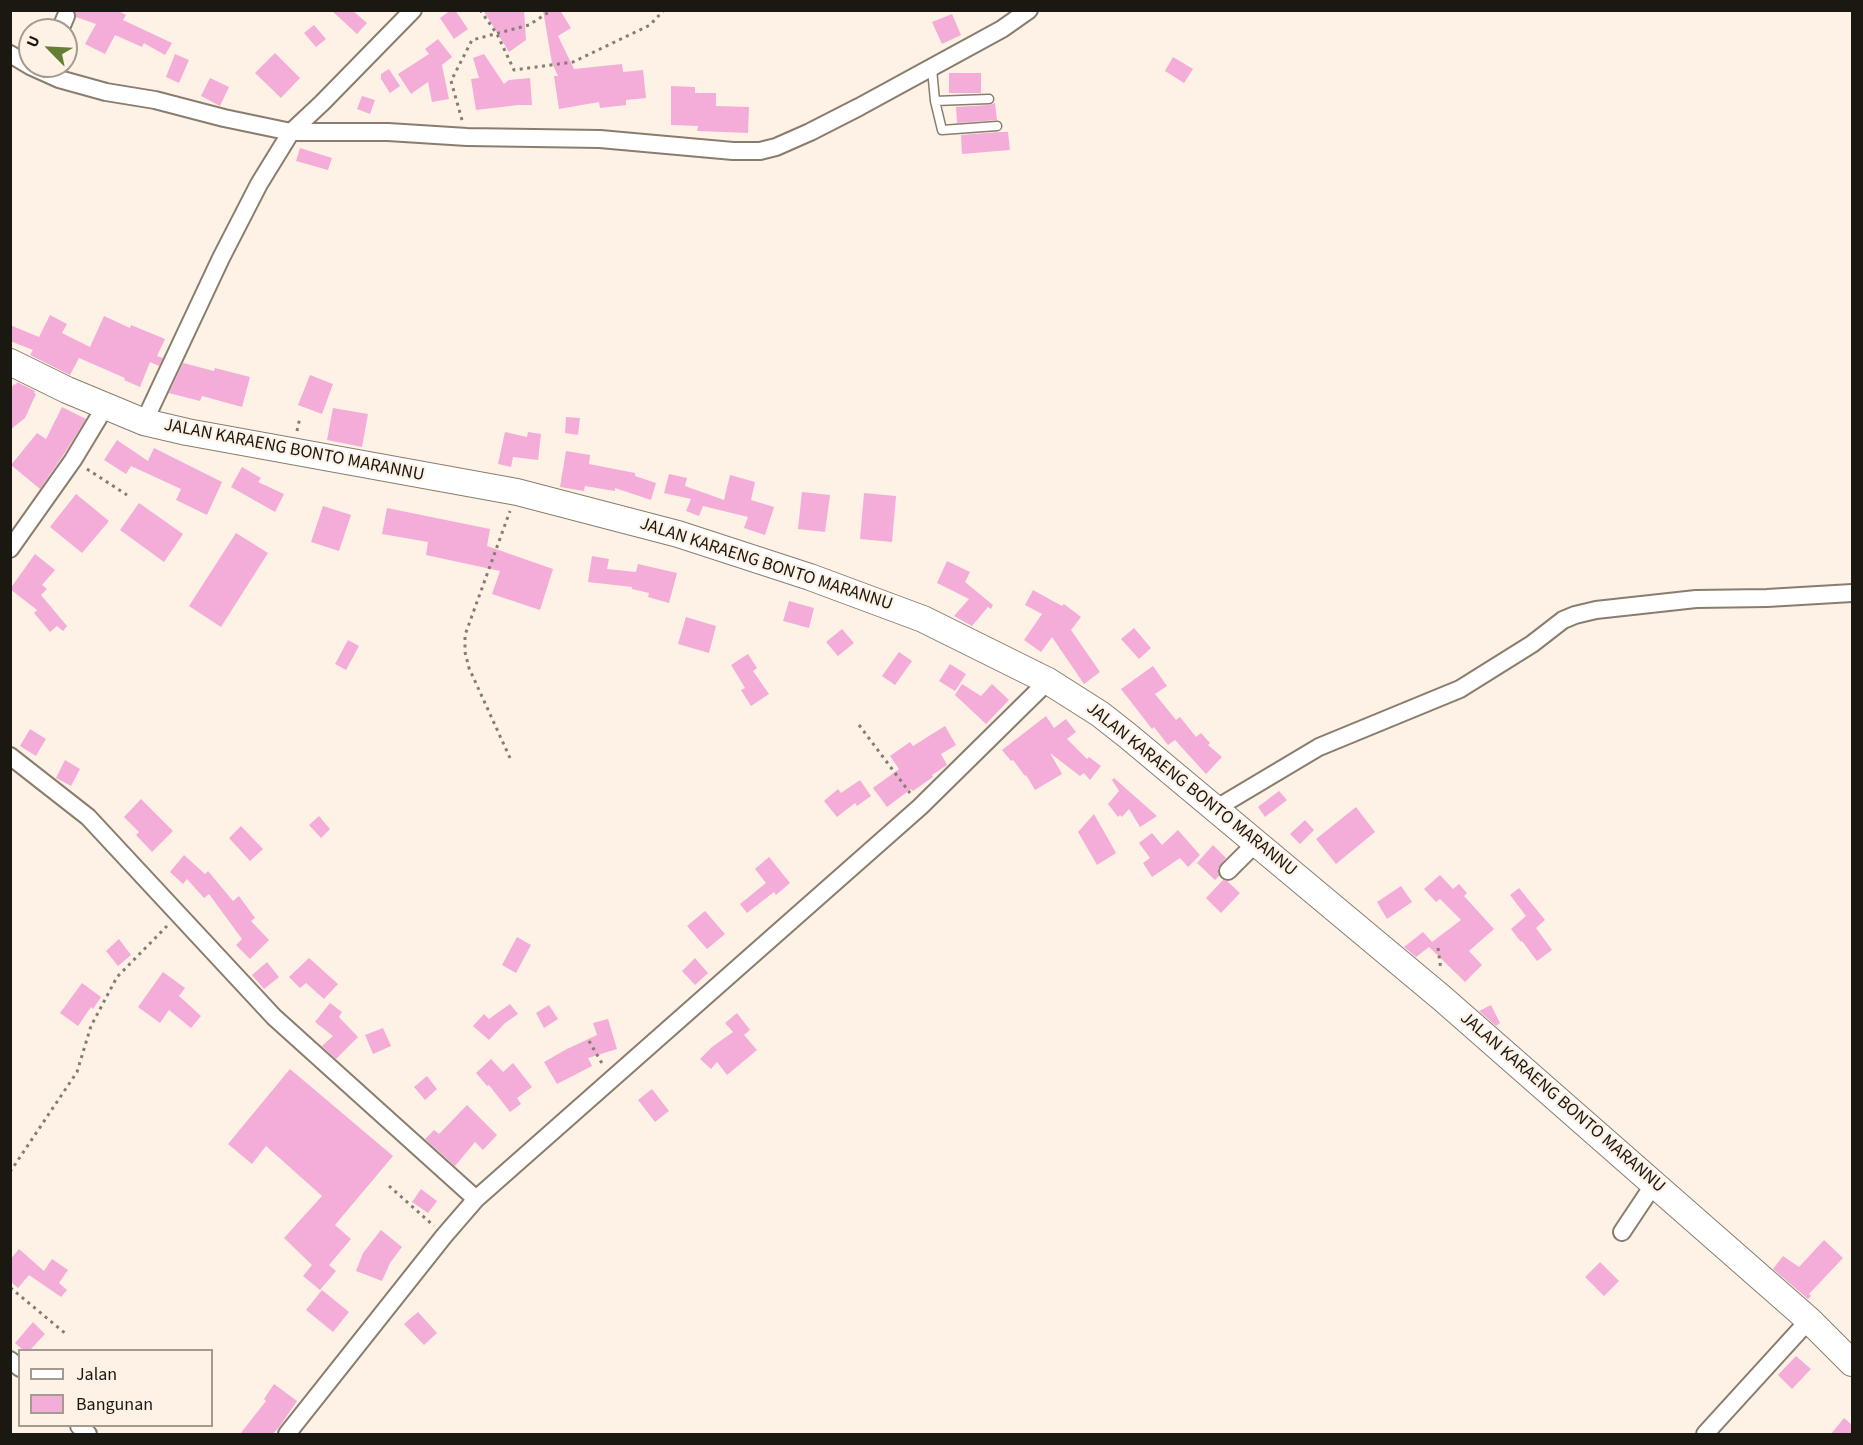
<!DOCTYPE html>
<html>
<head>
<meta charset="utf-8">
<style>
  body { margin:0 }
  #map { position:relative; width:1863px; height:1445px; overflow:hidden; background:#fdf2e5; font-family:"Source Sans 3",sans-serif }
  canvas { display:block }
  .frame { position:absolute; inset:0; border:12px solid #1b1711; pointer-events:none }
  .legend { position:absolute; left:18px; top:1349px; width:195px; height:78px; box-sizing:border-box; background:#fdf2e5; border:2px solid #a39a90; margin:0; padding:8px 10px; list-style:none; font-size:18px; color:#1b1711 }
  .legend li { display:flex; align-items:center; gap:12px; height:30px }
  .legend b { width:30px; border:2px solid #a39a90 }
  .north { position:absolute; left:18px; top:18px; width:60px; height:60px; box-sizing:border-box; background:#fdf2e5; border:2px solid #a39a90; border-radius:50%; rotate:294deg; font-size:16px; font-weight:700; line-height:24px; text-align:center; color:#1b1711 }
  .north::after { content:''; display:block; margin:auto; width:21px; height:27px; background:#647f33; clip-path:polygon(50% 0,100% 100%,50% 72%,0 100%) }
</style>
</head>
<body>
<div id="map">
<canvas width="1863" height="1445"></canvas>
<div class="frame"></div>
<ul class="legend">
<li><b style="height:8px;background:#fff"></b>Jalan</li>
<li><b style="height:16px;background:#f4acd9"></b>Bangunan</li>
</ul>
<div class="north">U</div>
</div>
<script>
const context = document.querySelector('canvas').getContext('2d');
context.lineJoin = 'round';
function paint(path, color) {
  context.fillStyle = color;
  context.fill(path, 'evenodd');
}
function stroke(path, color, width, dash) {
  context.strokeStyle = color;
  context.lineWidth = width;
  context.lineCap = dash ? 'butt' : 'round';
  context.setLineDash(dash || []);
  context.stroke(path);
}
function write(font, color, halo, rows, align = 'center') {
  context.font = font + ' "Source Sans 3",sans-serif';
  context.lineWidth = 4.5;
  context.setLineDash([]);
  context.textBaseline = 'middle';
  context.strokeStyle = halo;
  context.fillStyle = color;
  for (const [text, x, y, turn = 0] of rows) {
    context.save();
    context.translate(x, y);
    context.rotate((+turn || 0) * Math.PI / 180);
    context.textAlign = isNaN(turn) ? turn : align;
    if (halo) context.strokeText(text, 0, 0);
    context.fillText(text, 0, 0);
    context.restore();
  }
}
paint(new Path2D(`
  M75,10H117L126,15L123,20L172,43L165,55L144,43L142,47L115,35L105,54L85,44L96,24L76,17Z
  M331,10H352L367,23L357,34Z
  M451,10H455L468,29L454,39L440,18Z
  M483,10H524L526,40L509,52Z
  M543,10H560L571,28L558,36L574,69L622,64L623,72L643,70L646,98L626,100V105L600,108L599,102L559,109L554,76H558L552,63Z
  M952,14L961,35L942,44L932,22Z
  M314,25L326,39L316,47L304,33Z
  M438,39L452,57L442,65L449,99L432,102L428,82L411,94L398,74L429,54L425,49Z
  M275,53L300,78L281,98L255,73Z
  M175,54L189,60L179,83L166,77Z
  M484,54L504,84L509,80L530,78L532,105H518L476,110L471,79L479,78L473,58Z
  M1173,57L1193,69L1184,83L1165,71Z
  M389,69L400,86L390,93L381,79V74Z
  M949,73H981V93H949Z
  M210,78L229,87L220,106L201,96Z
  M671,86L695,87V93H716V106L749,107L748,133L697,131L698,126L671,125Z
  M362,96L375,100L370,114L357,109Z
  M995,103L997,120L957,123L956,107L989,105Z
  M998,132H1008L1010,150L962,154L961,135Z
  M300,148L332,158L328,170L296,161Z
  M50,315L67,324L62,333L90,347L104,316L130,328L131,325L165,339L157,356L163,358L159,366L150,362L140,387L124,380L125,378L79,358L70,375L30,355L33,350L10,341V325L39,337Z
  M183,363L214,371L215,368L250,377L242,407L202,396L200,401L169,393Z
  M310,375L333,384L322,414L298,405Z
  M17,382L35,391L34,393L36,394L25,418L10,430V391L14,384L16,385Z
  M62,407L86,419L64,454L40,489L11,465L37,433L46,439Z
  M333,408L368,414L362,447L327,440Z
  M566,417L580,418L578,435L565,433Z
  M505,432L527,437L528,432L541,434L538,460L513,457L511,467L498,464Z
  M117,440L148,461L154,448L222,482L207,515L176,500L181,489L131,466L126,474L104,460Z
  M566,451L590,455L589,464L635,473V476L656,483L651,500L615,488V491L585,486L584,491L560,487Z
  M242,467L261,478L258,482L284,494L275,512L231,487Z
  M669,474L687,478L685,486L724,500L730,475L755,482L751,500L774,507L765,535L744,528L748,517L703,506L699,516L686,511L691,499L664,493Z
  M802,492L830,495L825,532L798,529Z
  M864,493L896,496L892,542L860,539Z
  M76,494L109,521L82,553L50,527Z
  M139,503L183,534L164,562L120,530Z
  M323,506L351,515L339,551L311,542Z
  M387,508L490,529L487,546L553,569L540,610L492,594L500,571L426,555L428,542L382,534Z
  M236,533L268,553L221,627L189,606Z
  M35,554L55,570L42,585L47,589L41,595L67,626L63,631L57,626L50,632L34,613L37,610L10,589Z
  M592,556L609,559L607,569L636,572L638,564L677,573L669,603L648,597L649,593L632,589V587L588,582Z
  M947,561L970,572L965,582L993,605L991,609L988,607L972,626L954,616L969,599L937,583Z
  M1033,590L1062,606L1064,604L1081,617L1071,630L1100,672L1084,684L1052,637L1041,652L1024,640L1042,614L1025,605Z
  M789,601L814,608L809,628L783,621Z
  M686,617L716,626L709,653L678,644Z
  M1134,628L1151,648L1139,659L1121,639Z
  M842,629L854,643L838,656L826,642Z
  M348,640L359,646L346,670L335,664Z
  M899,652L912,661L895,685L882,676Z
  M748,654L757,668L753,671L769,694L751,706L741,690L745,688L731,665Z
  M950,664L966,674L955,691L939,681Z
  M1153,666L1167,686L1155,694L1176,720L1180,717L1196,737L1201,733L1210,743L1208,745L1222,757L1206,774L1175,740L1168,745L1154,727L1152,729L1121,689Z
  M962,684L981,696L992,684L1009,700L986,724L955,695Z
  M1046,716L1054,728L1066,719L1076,732L1067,739L1087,759L1089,757L1101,766L1090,780L1084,773L1080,776L1050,753L1062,774L1035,790L1026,775L1025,776L1013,760L1011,761L1002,750Z
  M945,726L956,745L941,754L947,765L932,775L933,777L913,791L911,789L887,807L873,788L899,769L890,756L910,742L913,746Z
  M30,729L46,739L36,756L20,746Z
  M65,760L80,769L71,786L56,778Z
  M1114,778L1157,816L1140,827L1129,809L1122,817L1120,815L1118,817L1108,804L1119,791L1112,780Z
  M860,780L871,796L857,806L855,803L837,817L824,801L838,789L841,793Z
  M1279,791L1287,800L1265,817L1258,807Z
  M141,799L173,831L152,852L136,835L139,832L124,817Z
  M1356,807L1375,832L1336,864L1316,839Z
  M1094,814L1116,853L1097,865L1078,832Z
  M319,816L330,829L321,838L309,825Z
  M1305,820L1314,830L1300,844L1290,834Z
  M241,826L263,849L250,861L229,838Z
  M1178,830L1200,855L1188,867L1180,858L1152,877L1143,863L1150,858L1139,843L1152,833L1162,845Z
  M1213,845L1226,858L1218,868L1219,876L1215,880L1197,863Z
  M184,855L205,874L208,871L233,901L239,896L255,918L251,921L269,940L250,959L236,945L242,939L209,894L204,898L187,879L183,884L170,872Z
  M769,857L790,883L776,895L774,892L747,913L740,904L766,883L755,869Z
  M1440,875L1453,889L1459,884L1467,893L1464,896L1494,929L1469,951L1482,965L1465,982L1429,947L1416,957L1404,947L1423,932L1432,942L1461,920L1440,899L1436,902L1424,889Z
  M1223,880L1227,881L1240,893L1221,913L1206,898Z
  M1401,886L1412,902L1387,919L1377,902Z
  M1519,888L1545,920L1536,928L1552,950L1537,961L1522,941L1521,942L1511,929L1526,916L1510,895Z
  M705,911L725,934L707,949L687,926Z
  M517,937L531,945L516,973L502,965Z
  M119,939L131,955L118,966L106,951Z
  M309,958L338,984L324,999L306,983L300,988L289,977Z
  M695,958L708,973L695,985L682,971Z
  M267,962L279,977L264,989L252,975Z
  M163,972L185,988L179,996L201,1016L191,1028L169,1010L160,1023L138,1007Z
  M82,983L101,997L93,1009L91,1007L78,1026L60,1013Z
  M330,1003L342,1012L339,1017L358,1037L336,1059L322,1046L333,1036L315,1022Z
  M510,1004L518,1014L505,1023L489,1040L473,1026L484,1014L489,1019Z
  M549,1005L558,1019L544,1028L536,1013Z
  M1491,1005L1500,1023L1496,1026L1479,1011Z
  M737,1013L750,1030L744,1035L757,1050L727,1075L717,1062L711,1069L700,1059L712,1047L733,1032L725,1023Z
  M608,1019L617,1049L588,1058L592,1066L557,1084L544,1062L567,1049L597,1035L593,1023Z
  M383,1028L391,1046L373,1054L365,1035Z
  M491,1059L503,1072L513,1063L532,1087L517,1098L521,1104L510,1112L489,1085L487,1086L476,1073Z
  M290,1069L393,1156L335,1225L351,1239L329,1265L336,1271L320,1290L303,1276L312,1265L284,1238L322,1196L266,1146L252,1164L228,1144Z
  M427,1076L437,1089L425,1100L414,1087Z
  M652,1089L669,1111L655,1122L638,1100Z
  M467,1105L497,1135L483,1150L475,1142L455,1166L425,1139L434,1130L439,1134Z
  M421,1189L437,1201L428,1213L412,1202Z
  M381,1230L402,1247L390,1263L382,1281L356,1271L363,1253Z
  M1824,1240L1843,1258L1809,1294L1811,1296L1808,1299L1773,1269L1783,1256L1799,1267Z
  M19,1249L44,1271L52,1259L68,1270L59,1283L67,1290L61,1297L29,1275L18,1288L10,1281V1260Z
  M1600,1262L1619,1281L1604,1296L1585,1277Z
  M322,1290L349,1312L333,1332L306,1310Z
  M418,1312L437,1333L424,1345L404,1324Z
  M33,1322L45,1334L30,1350H23L15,1343Z
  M1796,1356L1811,1369L1792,1389L1778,1375Z
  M274,1384L297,1401L280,1426L273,1434H240L266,1401L264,1399Z
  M1844,1418L1852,1425V1434H1831Z`), '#f4acd9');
const service = new Path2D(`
  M932,69L935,101L942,130L997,126
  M935,101L989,99`);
const minor = new Path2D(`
  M60,30L66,16
  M10,54L30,66
  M30,66L59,79L106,92L155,100L224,118L291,132H388L467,137L600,139L733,151H760L776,147L810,132L859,107L1002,29L1029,10
  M144,422L221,258L259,184L291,132L322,103L413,10
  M10,549L73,460L105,407
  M10,756L88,817L274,1017L476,1199
  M1215,809L1319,747L1460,689L1532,644L1563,620L1575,615L1596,610L1696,599L1767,598L1852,593
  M1228,871L1256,843
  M1622,1232L1654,1184
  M10,1360L20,1368
  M79,1426L88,1434
  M287,1434L444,1236L476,1199L920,807L1048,681
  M1705,1434L1809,1320`);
const primary = new Path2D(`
  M10,362L67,390L144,422L187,432L517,492L678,534L810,577L923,619L1048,681L1100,714L1128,736L1443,999L1809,1320L1852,1363`);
stroke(service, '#897d6e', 11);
stroke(minor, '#897d6e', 20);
stroke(primary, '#897d6e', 28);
stroke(new Path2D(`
  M480,10L497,34L514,70L573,62L650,25L664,10
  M462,120L451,81L472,40L529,25L552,10
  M297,431L300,417
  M87,469L127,495
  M859,725L910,793
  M510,758L469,668L465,652V635L510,511
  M1438,948L1441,970
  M589,1041L603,1065
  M10,1172L77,1072L91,1026L117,977L167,926
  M389,1186L434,1226
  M10,1290L12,1289L66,1334`), '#847d73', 3, [3, 4.5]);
stroke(service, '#fff', 8);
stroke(minor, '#fff', 16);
stroke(primary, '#fff', 26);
write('18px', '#1b1711', '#fdf2e5', [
  ["JALAN KARAENG BONTO MARANNU",294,451,11],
  ["JALAN KARAENG BONTO MARANNU",766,565,18],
  ["JALAN KARAENG BONTO MARANNU",1191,790,39],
  ["JALAN KARAENG BONTO MARANNU",1562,1103,41]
]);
</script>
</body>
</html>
